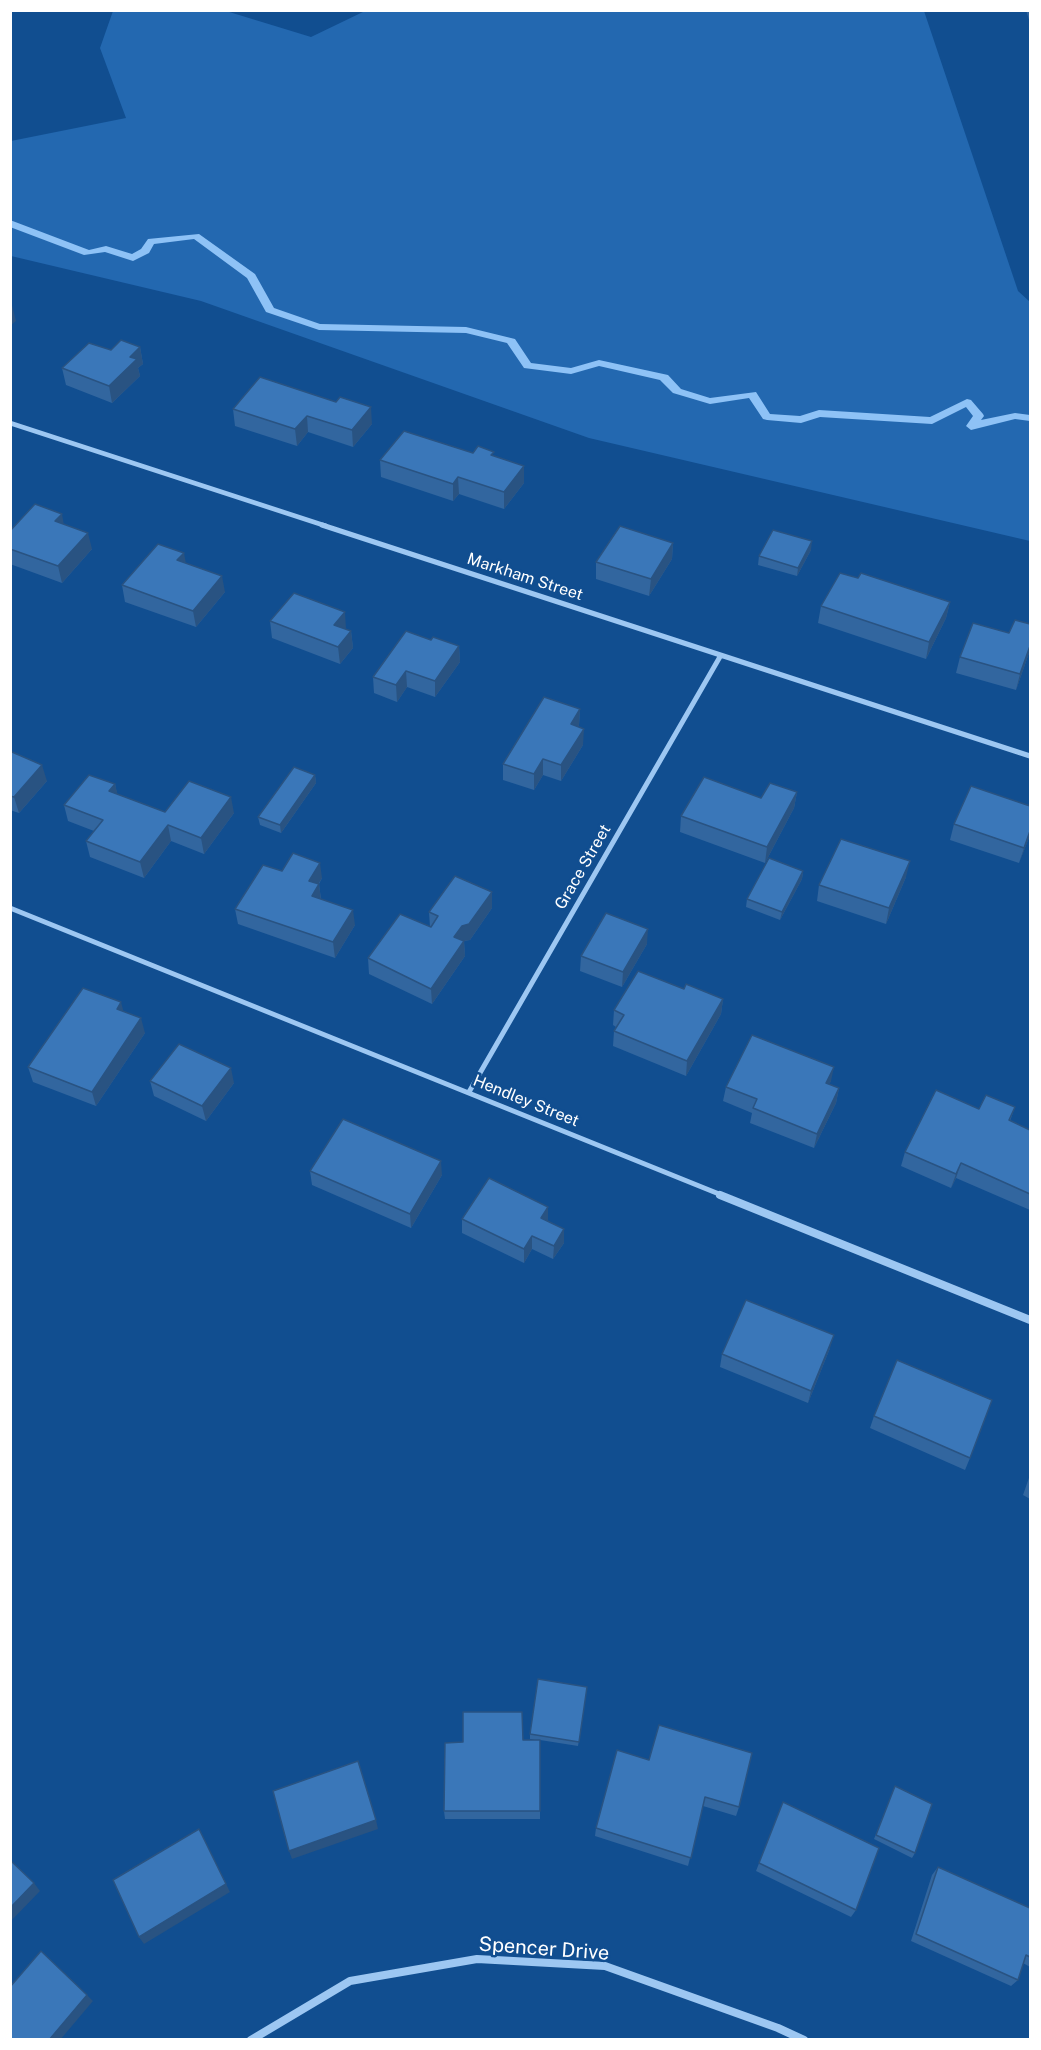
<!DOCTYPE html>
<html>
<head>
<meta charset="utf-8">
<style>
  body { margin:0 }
  #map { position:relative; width:1041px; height:2050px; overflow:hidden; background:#114e90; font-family:"Public Sans",sans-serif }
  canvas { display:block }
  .frame { position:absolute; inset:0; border:12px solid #fff; pointer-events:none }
</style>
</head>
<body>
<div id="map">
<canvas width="1041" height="2050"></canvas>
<div class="frame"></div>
</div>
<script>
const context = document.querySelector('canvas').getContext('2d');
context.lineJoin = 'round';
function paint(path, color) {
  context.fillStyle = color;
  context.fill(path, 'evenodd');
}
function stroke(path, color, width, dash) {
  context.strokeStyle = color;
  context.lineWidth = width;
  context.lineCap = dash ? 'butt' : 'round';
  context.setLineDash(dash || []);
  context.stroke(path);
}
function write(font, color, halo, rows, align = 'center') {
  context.font = font + ' "Public Sans",sans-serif';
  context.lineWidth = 5;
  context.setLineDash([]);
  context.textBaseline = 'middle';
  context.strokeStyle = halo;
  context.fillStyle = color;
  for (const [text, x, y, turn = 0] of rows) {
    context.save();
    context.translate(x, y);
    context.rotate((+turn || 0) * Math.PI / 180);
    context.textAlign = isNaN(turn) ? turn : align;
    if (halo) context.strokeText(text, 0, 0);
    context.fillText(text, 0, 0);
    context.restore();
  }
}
paint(new Path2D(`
  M365,11H924L1018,291L1030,302V541L589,438L201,301L11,256V141L126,118L100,48L113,11H226L311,37Z`), '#2368b0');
paint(new Path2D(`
  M10,220L89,250L106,246L132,254L141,249L148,239L199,234L255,274L274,308L320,324L466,327L515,339L531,363L571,368L599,360L668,375L681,389L710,398L756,392L770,414L800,416L819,410L930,417L967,399L971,400L983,414L984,416L981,420L1015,413L1030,415V421L1015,419L971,430L966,426L973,416L966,407L932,424L820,417L801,423L767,420L763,419L749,398L710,404L673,393L660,380L599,366L571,374L524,368L507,343L466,333L319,330L266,312L247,278L194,239L154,244L149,253L133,261L105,252L84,255L10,227Z`), '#8ec2f6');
stroke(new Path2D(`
  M10,423L326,526`), '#9dc7f2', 4.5);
stroke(new Path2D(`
  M322,525L1030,756
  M10,908L724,1196
  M469,1092L721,655`), '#9dc7f2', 5);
stroke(new Path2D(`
  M720,1195L1030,1320
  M251,2040L350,1981L477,1959L605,1966L778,2028L804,2040`), '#9dc7f2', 8);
paint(new Path2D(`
  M1026,10H1030V23Z
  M140,347L143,364L138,368L140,376L112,403L66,385L62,368Z
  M260,377L372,424L353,447L308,432L297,446L235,426L233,409Z
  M473,453L494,456L524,483L504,509L459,494L453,501L381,477L380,460Z
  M10,531L92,549L62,583L10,564Z
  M673,543L672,559L649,596L596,579V562Z
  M811,550L797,576L758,565L759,556Z
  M185,563L225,592L196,627L125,602L122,585Z
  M858,578L950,602L946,618L926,659L818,623L821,606Z
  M270,621L346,629L351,631L353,648L340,664L272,638Z
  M1030,624V650L1016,690L956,673L960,657Z
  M431,640L459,646L460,662L435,697L407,687L397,702L374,693L373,677Z
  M580,709L579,725L578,727L583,745L561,781L543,775L534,790L503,780V764Z
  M10,754L47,781L19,813L10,810Z
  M315,775L316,783L281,833L260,825L258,817Z
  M115,784L117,794L165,812L234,813L204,854L171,841L144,878L90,857L86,841L94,831L68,821L64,805Z
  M797,792L794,808L765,863L680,832L681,816L761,798Z
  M1030,806V835L1019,863L950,840L954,824Z
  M282,871L322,878L319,884L321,899L355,925L335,958L238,924L235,909Z
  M803,871L802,879L780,920L746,907L747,899Z
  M906,877L886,924L817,901L819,885Z
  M492,908L470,940L464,941L465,956L432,1004L369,974L368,958L430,927L429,912Z
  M647,944L622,987L580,971L581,956Z
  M684,989L723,999L721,1014L686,1076L613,1046L614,1031L616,1027L613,1025L614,1010Z
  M124,1012L145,1033L96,1106L33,1082L28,1067Z
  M150,1081L234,1083L206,1121L154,1096Z
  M831,1081L829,1084L839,1088L836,1103L814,1148L750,1123L752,1113L723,1101L726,1087Z
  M1015,1107L1010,1121L1030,1130V1210L956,1178L951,1188L901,1166L905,1152L979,1109Z
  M310,1171L442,1175L411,1228L312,1185Z
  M462,1219L548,1221L547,1222L564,1243L553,1259L532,1249L524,1263L462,1233Z
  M830,1348L808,1403L720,1367L722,1354Z
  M874,1416L970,1458L965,1470L870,1428Z
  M1030,1475V1499L1023,1495Z
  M587,1687L578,1746L540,1740V1819H445L444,1811L463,1742L535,1740L530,1739V1734Z
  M617,1750L739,1807L736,1816L703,1806L688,1866L595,1836L596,1828Z
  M895,1786L915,1853L912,1858L874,1839Z
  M783,1802L856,1910L851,1917L756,1871Z
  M938,1867L1030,1908V1967L1023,1963L1018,1980L1011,1986L911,1941L932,1875Z`), '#32669f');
paint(new Path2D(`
  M10,297L16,321L10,326Z
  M140,347L143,364L138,368L140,376L112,403L109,386L130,357Z
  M371,407L372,424L353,447L352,430Z
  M307,416L308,432L297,446L295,429Z
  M524,466V483L504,509V492Z
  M458,477L459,494L453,501V484Z
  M62,514L65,531L55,521Z
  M88,533L92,549L62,583L58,566Z
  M812,541L811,550L797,576L798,568Z
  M673,543L672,559L649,596L651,579Z
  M184,553L187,569L177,560Z
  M222,576L225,592L196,627L193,611Z
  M950,602L946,618L926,659L929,642Z
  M345,612L346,629L336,641L334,625Z
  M351,631L353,648L340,664L338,647Z
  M459,646L460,662L435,697V681Z
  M1030,646V650L1016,690L1020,674Z
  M406,671L407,687L397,702L396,685Z
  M580,709L579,725L570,741L571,724Z
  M584,729L583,745L561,781V765Z
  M543,759V775L534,790V774Z
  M42,765L47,781L19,813L14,797Z
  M315,775L316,783L281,833L280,825Z
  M115,784L119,800L109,791Z
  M797,792L794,808L765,863L767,847Z
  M231,797L234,813L204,854L201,838Z
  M168,825L171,841L144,878L140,862Z
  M1030,831V835L1019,863L1024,848Z
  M910,861L906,877L886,924L889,908Z
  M320,863L322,878L311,896L309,881Z
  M803,871L802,879L780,920L782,912Z
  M319,884L321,900L312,896Z
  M492,892V908L470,940L463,941L454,937L462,926Z
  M353,910L355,925L335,958L333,942Z
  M648,929L647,944L622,987L623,972Z
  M464,941L465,956L432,1004L431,989Z
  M723,999L721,1014L686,1076L687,1061Z
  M121,1002L125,1017L117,1009Z
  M141,1018L145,1033L96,1106L92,1092Z
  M834,1067L831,1081L823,1098L826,1083Z
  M231,1068L234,1083L206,1121L202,1106Z
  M839,1088L836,1103L814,1148L817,1134Z
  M441,1161L442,1175L411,1228L410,1214Z
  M961,1163L956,1178L951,1188L956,1174Z
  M548,1207V1221L541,1232V1218Z
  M564,1229V1243L553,1259L554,1246Z
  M532,1236V1249L524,1263V1249Z
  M834,1335L830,1348L808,1403L811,1391Z
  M376,1820L378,1829L292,1859L289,1851Z
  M199,1829L230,1892L144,1944L139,1937Z
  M34,1883L40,1891L10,1922V1908Z
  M87,1995L93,2001L60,2040H49Z`), '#295382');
const building = new Path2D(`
  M121,340L140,347L130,357L137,359L109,386L62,368L89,343L111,350Z
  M260,377L336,402L340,397L371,407L352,430L307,416L295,429L233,409Z
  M404,431L473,453L478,446L494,452L491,455L524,466L504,492L458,477L453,484L380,460Z
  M35,504L62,514L55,521L88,533L58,566L10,549V531Z
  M620,526L673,543L651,579L596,562Z
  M773,530L812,541L798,568L759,556Z
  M158,544L184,553L177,560L222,576L193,611L122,585Z
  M840,573L858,578L861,573L950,602L929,642L821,606Z
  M294,593L345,612L334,625L351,631L338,647L270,621Z
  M1015,620L1030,624V646L1020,674L960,657L973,623L1009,633Z
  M406,631L431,640L433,637L459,646L435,681L406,671L396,685L373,677Z
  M544,697L580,709L571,724L584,729L561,765L543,759L534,774L503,764Z
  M12,752L42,765L14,797L10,796V754Z
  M294,767L315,775L280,825L258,817Z
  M89,775L115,784L109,791L165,812L189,781L231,797L201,838L168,825L140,862L86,841L103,820L64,805Z
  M704,777L761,798L770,783L797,792L767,847L681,816Z
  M971,786L1030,806V831L1024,848L954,824Z
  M841,839L910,861L889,908L819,885Z
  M293,853L320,863L309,881L319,884L312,896L353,910L333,942L235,909L263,865L282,871Z
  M769,858L803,871L782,912L747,899Z
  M455,876L492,892L469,924L462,926L454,937L464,941L431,989L368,958L400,914L431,927L438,916L429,912Z
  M606,913L648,929L623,972L581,956Z
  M638,971L684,989L686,984L723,999L687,1061L614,1031L624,1015L614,1010Z
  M83,988L121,1002L117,1009L141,1018L92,1092L28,1067Z
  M752,1035L834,1067L826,1083L839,1088L817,1134L753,1108L757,1099L726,1087Z
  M179,1044L231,1068L202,1106L150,1081Z
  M936,1090L979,1109L986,1095L1015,1107L1009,1120L1030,1130V1194L961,1163L956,1174L905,1152Z
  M343,1119L441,1161L410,1214L310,1171Z
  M489,1178L548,1207L541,1218L564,1229L554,1246L532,1236L524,1249L462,1219Z
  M746,1300L834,1335L811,1391L722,1354Z
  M897,1360L992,1400L970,1458L874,1416Z
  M538,1679L587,1687L579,1742L530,1734Z
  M463,1712H522L523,1740H540V1811H444L445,1743L463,1742Z
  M659,1725L752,1753L739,1807L705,1797L691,1858L596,1828L617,1750L649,1760Z
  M358,1761L376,1820L289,1851L273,1791Z
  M895,1786L932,1804L915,1853L876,1835Z
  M783,1802L879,1848L856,1910L759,1863Z
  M199,1829L226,1884L139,1937L113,1880Z
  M10,1860L34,1883L10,1908Z
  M938,1867L1030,1908V1957L1026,1955L1018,1980L916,1934Z
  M41,1951L87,1995L49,2040H10V1987Z`);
paint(building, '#3a77b9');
stroke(building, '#295382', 1.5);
write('16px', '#fff', '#114e90', [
  ["Markham Street",525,577,18],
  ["Grace Street",583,867,-60],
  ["Hendley Street",526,1101,22]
]);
write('20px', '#fff', '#114e90', [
  ["Spencer Drive",544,1949,4]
]);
</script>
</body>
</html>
